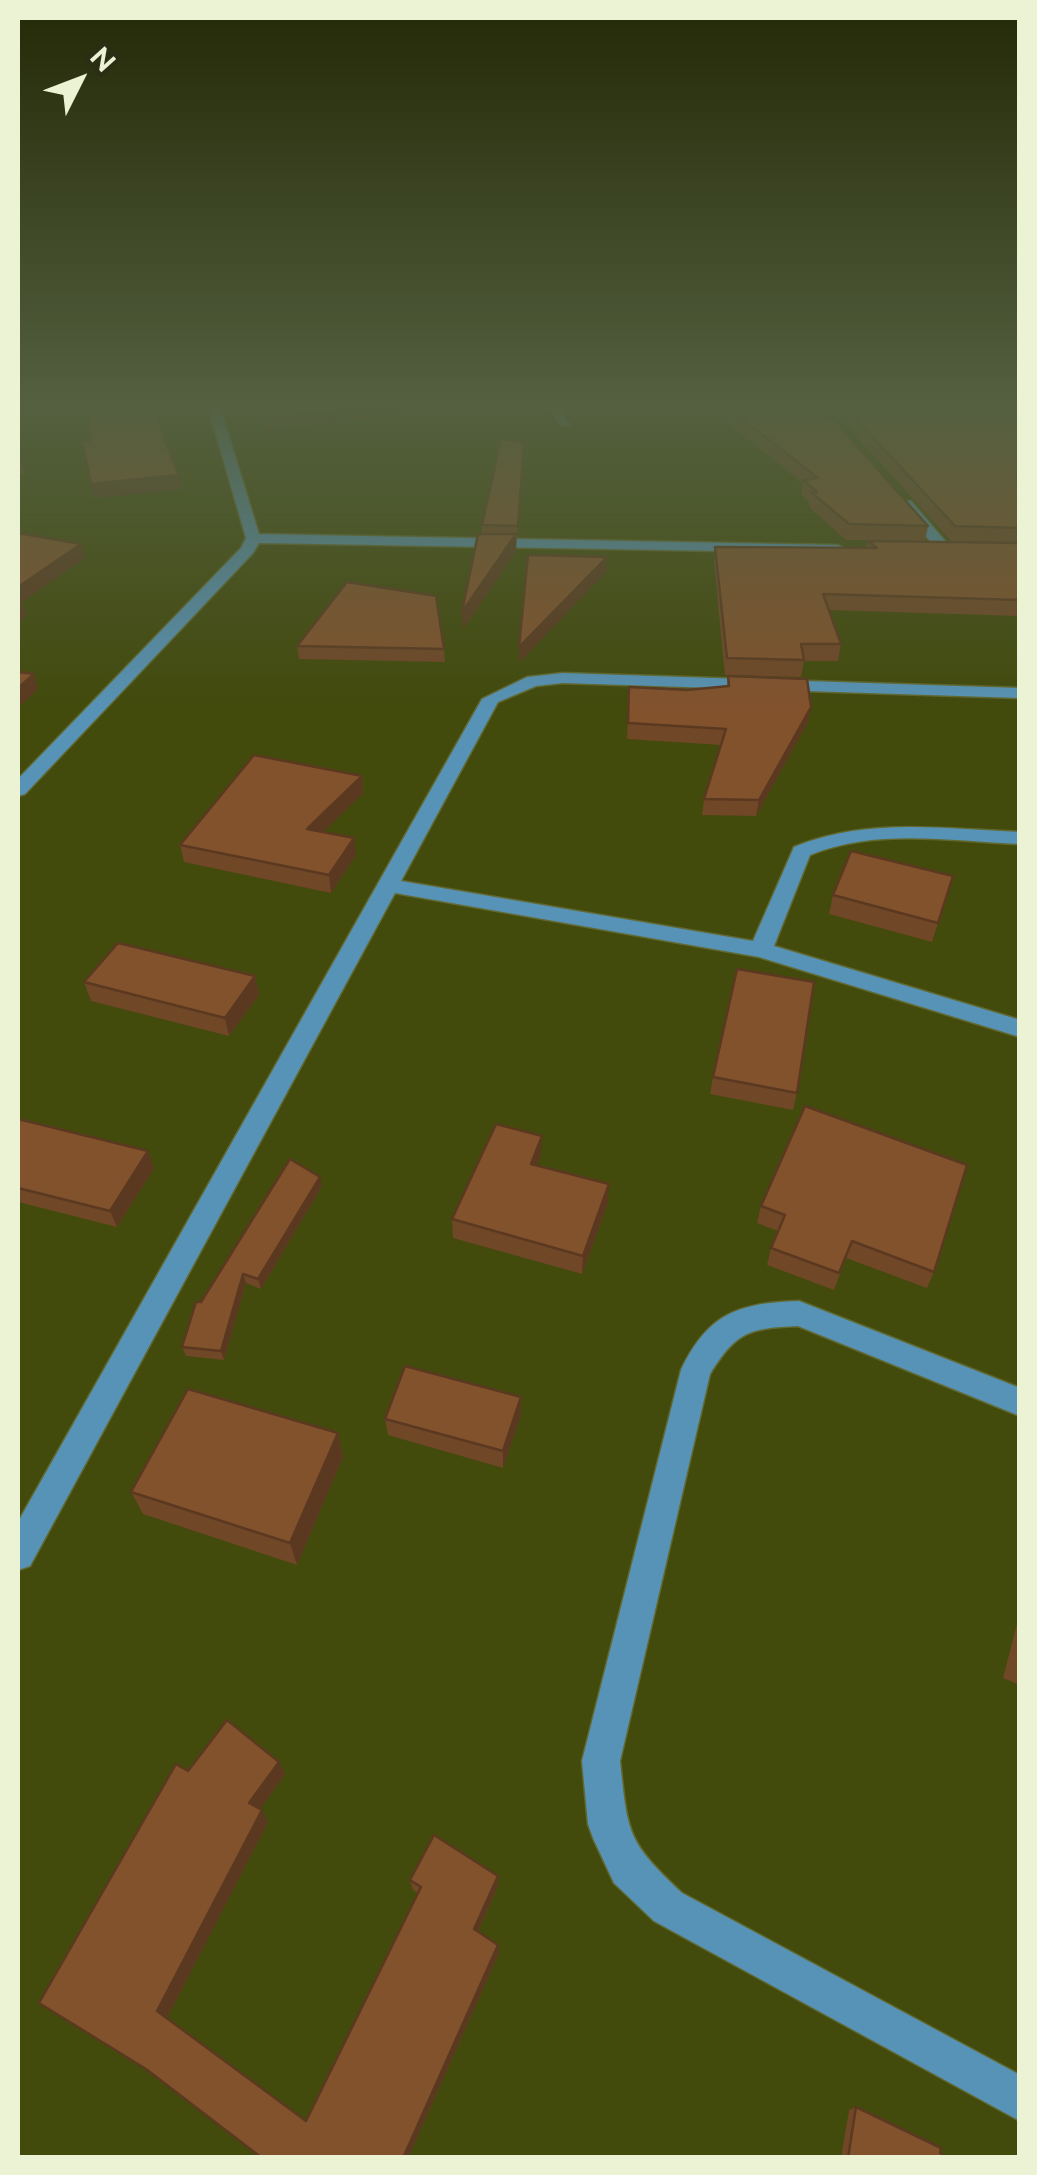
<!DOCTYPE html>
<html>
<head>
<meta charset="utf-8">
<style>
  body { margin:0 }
  #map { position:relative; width:1037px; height:2175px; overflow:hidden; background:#424a0c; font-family:Raleway,sans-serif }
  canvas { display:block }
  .frame { position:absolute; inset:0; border:20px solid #ecf3d4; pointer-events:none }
  .north { position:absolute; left:30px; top:30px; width:100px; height:100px; -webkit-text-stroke:8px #2a2e15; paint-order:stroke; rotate:48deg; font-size:28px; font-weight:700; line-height:40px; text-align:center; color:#ecf3d4 }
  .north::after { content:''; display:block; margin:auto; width:35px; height:45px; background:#ecf3d4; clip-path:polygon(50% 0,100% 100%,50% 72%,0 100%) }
</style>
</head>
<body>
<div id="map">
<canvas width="1037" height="2175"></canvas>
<div class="frame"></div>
<div class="north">N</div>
</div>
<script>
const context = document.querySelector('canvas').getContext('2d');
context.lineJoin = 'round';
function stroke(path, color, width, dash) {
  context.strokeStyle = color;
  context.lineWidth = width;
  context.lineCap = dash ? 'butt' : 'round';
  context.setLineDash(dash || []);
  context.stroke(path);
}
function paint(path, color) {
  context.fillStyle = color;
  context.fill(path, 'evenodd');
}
const minor = new Path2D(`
  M208,407H220L259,534L838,545L845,549L838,553L259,543L253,553L25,794L18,796V779L241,548L246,538Z
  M548,407H560L570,426H562Z
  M901,501H911L951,548V554H941L901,507Z
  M563,673L1020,688V698L563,683L536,686L498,702L401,881L753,941L794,847C867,817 943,829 1020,832V844C950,841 876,828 810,855L774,946L1020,1020V1037L759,957L395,893L30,1566L18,1570V1522L482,699L527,677Z
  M799,1301L1020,1388V1416L798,1326C749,1328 736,1332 710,1374L620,1761C628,1835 627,1841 682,1893L1020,2075V2121L654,1921L614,1883L593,1838L588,1824L582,1761L681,1370C708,1313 739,1303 799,1301Z`);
stroke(minor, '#616830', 3);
paint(minor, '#5793b7');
paint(new Path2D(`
  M254,407H402V414L267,431Z
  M708,407H822L928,526L925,541L846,540L809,507V502L801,495L803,483Z
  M830,407H1020V616L829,610L841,644L838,661H804L801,677L725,675L714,563L715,547L867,548L868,541H951Z
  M524,442L516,551L463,629L482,534V525Z
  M18,449L21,462L25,474L18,475Z
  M297,646L444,649L445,662L299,659Z
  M728,676L808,722L756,816L702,815L704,799L721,745L627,739L629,687L687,690L727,686Z
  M362,776L363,793L323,832L356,855L331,893L184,862L180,845Z
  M953,876L932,942L829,914L833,895Z
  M255,976L259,995L229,1036L91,1001L84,982Z
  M713,1077L797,1093L793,1110L710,1094Z
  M18,1119L148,1151L154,1168L117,1227L18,1202Z
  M541,1155L537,1165L608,1203L582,1274L453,1238L452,1219Z
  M322,1186L261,1289L246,1283L224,1360L186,1356L182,1347L201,1302Z
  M761,1206L934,1272L927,1288L846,1258L834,1290L767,1265L771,1248L778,1231L757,1223Z
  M521,1397V1414L503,1468L388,1435L385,1419Z
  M338,1433L343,1457L297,1565L143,1514L131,1492Z
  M1020,1612V1685L1003,1678Z
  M279,1762L285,1774L260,1809L268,1822L167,2018L306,2120L418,1893L413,1890L410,1880L498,1886L478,1932L499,1953L408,2158H262L146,2069L188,1771Z
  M856,2107L940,2153L950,2158H841L849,2110Z`), '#704727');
paint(new Path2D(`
  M366,407H402V414L267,431L265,419Z
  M179,475L182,489L94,498L91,484Z
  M516,534V551L463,629L462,612Z
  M81,544L85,558L22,602L26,616L18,623V587Z
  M607,557L606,572L519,663V647Z
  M34,674L38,689L18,708V688Z
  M811,707L808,722L756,816L759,800Z
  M362,776L363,793L309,846L307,829Z
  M354,838L356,855L331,893L329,875Z
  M255,976L259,995L229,1036L225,1018Z
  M542,1136L541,1155L530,1182L531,1164Z
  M148,1151L154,1168L117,1227L110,1211Z
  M320,1177L322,1186L261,1289L258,1279Z
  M609,1184L608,1203L582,1274L583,1256Z
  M243,1274L246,1283L224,1360L221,1351Z
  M521,1397V1414L503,1468V1451Z
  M338,1433L343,1457L297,1565L290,1543Z
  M279,1762L285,1774L256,1815L249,1803Z
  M262,1810L268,1822L167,2018L157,2011Z
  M498,1876V1886L475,1938L474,1929Z
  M498,1945L499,1953L408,2158H403Z`), '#5b3920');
const building = new Path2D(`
  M87,407H156L164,439L179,475L91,484L82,441L91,440Z
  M258,407H366L265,419Z
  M727,407H822L928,526L849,524L811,492H817L803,480L818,478Z
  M845,407H1020V477H1017L1020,478V528L955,526Z
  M501,439L524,442L518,526L482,525Z
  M18,533L81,544L18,587Z
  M478,534H516L462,612Z
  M868,541L1020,543V600L823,594L841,644H801L804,660L727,658L715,547L877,548Z
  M528,555L607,557L519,647Z
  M347,582L436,596L444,649L297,646Z
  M18,672L34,674L18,688Z
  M728,676L807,679L811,707L759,800L704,799L726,729L628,723L629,687L687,690L729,686Z
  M254,755L362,776L307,829L354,838L329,875L180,845Z
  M851,851L953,876L938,923L833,895Z
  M118,943L255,976L225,1018L84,982Z
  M737,969L814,982L797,1093L713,1077Z
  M805,1106L967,1165L934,1272L852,1241L839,1273L771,1248L785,1215L761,1206Z
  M18,1119L148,1151L110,1211L18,1188Z
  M496,1124L542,1136L531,1164L609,1184L583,1256L452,1219Z
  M290,1159L320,1177L258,1279L243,1274L221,1351L182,1347L196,1302H201Z
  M405,1366L521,1397L503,1451L385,1419Z
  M188,1389L338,1433L290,1543L131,1492Z
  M227,1720L279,1762L249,1803L262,1810L157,2011L306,2121L421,1887L410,1880L434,1835L498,1876L474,1929L498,1945L403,2158H262L146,2069L39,2003L176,1764L188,1771Z
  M856,2107L941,2148L940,2153L950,2158H848Z`);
paint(building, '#82522d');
stroke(building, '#5b3920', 2.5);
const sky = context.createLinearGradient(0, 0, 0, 711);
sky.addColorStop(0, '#242907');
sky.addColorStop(0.57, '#546040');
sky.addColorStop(1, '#54604000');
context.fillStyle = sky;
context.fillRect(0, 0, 1037, 711);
</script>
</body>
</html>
